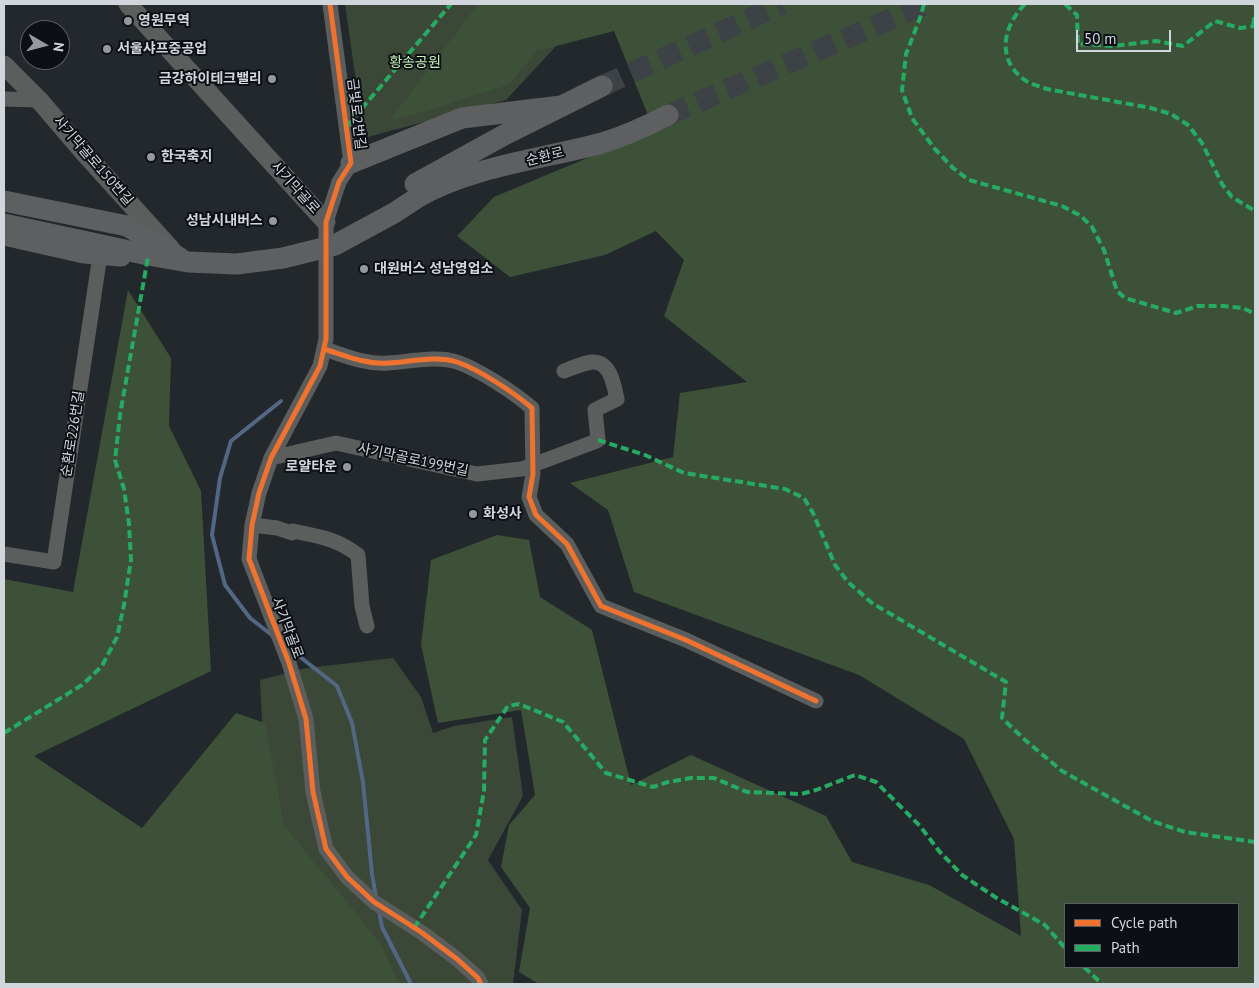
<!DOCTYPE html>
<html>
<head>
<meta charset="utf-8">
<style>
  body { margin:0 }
  #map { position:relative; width:1259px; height:988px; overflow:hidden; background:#23282d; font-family:"PT Sans",sans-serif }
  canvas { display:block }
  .frame { position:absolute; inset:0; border:5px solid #d1d6dd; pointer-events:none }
  .legend { position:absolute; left:1064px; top:903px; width:175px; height:65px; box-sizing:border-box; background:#0c1014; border:1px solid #5b5f64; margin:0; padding:6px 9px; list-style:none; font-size:15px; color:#d1d6dd }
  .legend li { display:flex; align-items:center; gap:10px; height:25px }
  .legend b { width:25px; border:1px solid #5b5f64 }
  .north { position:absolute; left:20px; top:20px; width:50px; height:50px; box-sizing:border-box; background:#0c1014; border:1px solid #5b5f64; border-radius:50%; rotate:98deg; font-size:14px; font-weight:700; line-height:20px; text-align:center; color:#d1d6dd }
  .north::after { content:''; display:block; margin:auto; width:18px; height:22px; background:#94999f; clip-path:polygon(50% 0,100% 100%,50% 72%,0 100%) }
  .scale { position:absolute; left:1076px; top:30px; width:95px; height:22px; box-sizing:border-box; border:2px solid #d1d6dd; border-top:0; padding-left:6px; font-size:15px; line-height:18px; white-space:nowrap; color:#d1d6dd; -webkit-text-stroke:4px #0c1014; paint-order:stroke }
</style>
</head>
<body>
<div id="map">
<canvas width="1259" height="988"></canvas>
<div class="frame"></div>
<ul class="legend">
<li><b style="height:6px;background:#ef722f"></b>Cycle path</li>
<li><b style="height:6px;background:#26ab63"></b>Path</li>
</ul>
<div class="north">N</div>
<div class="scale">50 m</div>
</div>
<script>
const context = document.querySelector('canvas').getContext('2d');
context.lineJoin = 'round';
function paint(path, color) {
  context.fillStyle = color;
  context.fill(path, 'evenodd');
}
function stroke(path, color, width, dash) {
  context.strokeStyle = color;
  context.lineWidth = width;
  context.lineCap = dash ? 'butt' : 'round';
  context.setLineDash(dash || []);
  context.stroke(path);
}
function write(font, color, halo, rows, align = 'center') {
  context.font = font + ' "PT Sans","Noto Sans KR",sans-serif';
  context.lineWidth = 4;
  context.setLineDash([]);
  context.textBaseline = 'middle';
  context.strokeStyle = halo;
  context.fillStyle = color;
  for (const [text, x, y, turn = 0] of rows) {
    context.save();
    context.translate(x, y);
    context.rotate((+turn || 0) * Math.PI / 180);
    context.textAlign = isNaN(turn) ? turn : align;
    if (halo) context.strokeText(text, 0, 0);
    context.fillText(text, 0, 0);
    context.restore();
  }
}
paint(new Path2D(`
  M345,4H595L506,100L364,138Z
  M393,658L421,697L433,733L454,726L512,717L523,796L488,860L522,910L513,984H344L270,877L260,680L307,668Z`), '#3b4838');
paint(new Path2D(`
  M478,4H1255V984H539L519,972L530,908L501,867L509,825L535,795L521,710L438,723L421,645L431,560L497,535L529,540L540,597L592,630L631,785L691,755L826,816L852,862L929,885L1021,936L1014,839L964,739L859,675L634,592L608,510L570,483L673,457L680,393L747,382L664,316L684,260L656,231L605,255L510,277L457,236L494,197L654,130L614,31L537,51L508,85L426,111L389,121ZM1065,904H1238V967H1065Z
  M128,290L171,358L169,426L201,491L211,671L34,756L142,828L236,713L265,723L284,825L381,944L399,984H4V579L73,592Z`), '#3c5137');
stroke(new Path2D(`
  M273,636L250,618L225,585L212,535L220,478L231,441L281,401
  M290,649L337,686L352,723L363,782L372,874L376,897
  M379,911L382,927L411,984`), '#516783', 4);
stroke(new Path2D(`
  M602,86L782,4
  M668,115L926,4`), '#3d4247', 21, [21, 11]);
stroke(new Path2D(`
  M330,4L351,163L339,182L326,222V339L320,366L271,458L259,493L252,525L249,559L289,663L306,719L313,792L326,849L347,877L374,902L421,932L457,959L478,978L481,984
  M4,99L39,100
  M324,349C344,355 366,365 388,363C409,362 436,355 457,362C480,370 513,392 532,408L533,474L529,497L536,515L567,544L601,606L686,640L816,701
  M271,458L336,443L477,474L522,469L594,442L598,440L595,410L617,399C614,386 611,361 592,362C583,363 572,368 564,371
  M252,525L277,528L292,533L293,531C320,537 336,538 358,555L362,606L367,626
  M4,554L54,562L100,255`), '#5c5e5d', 15);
stroke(new Path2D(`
  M128,4L326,222
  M4,65L39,100L87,156L171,249`), '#5c5e5d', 19);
stroke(new Path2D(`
  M351,163L462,118L561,106
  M415,184L506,134L602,86
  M420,196C474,166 542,159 602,143C625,136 647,126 668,115
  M4,201L127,226L180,258
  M4,235L84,253L121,256`), '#5e5f60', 21);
stroke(new Path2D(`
  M4,224L148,255L188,262L237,264L283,258L335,245L394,213L420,196`), '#5e5f60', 21);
stroke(new Path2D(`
  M924,4L920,18L906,54L902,90L912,118L934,148L953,168L969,180L1062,206L1081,216L1092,227L1104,250L1117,291L1125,298L1176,313L1198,306H1223L1243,308L1255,314
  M1025,4C1004,25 996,57 1022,78C1029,84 1039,86 1047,89L1151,108L1171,114L1188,125L1202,143L1222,184L1232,197L1255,211
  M1065,4L1077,15L1078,44L1113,46L1156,41L1183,46L1215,21L1240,28L1255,26
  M1253,25L1255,15
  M346,127L451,4
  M598,440L645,455L684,473L785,489L804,498L813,513L835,565L848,582L872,603L1006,682L1002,718L1025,740L1062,771L1152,821L1185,832L1255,842
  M4,733L82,685L102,666L117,637L124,605L131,560L129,524L124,489L115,460L120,415L148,257
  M414,928L476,835L484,791L485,740L508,706L519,704L563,722L606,773L653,787L668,782L691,778H714L747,792L801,794L816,790L855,775L876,782L920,826L939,851L962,875L995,897L1045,925L1065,948
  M1084,967L1102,984`), '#26ab63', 4, [8, 4]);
stroke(new Path2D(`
  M330,4L351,163L339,182L326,222V339L320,366L271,458L259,493L252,525L249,559L289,663L306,719L313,792L326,849L347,877L374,902L421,932L457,959L478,978L481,984
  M324,349C344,355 366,365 388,363C409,362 436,355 457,362C480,370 513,392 532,408L533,474L529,497L536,515L567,544L601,606L686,640L816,701`), '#ef722f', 5);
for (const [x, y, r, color] of [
  [128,21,5,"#94999f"],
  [107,49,5,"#94999f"],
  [272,79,5,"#94999f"],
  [151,157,5,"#94999f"],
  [273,221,5,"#94999f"],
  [364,269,5,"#94999f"],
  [347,467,5,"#94999f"],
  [473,514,5,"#94999f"]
]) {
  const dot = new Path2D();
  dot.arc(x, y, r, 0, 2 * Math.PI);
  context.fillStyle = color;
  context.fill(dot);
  stroke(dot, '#0c1014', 2);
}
write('bold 14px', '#d1d6dd', '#0c1014', [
  ["영원무역",138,21],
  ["서울샤프중공업",117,49],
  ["금강하이테크밸리",262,79,"right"],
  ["한국축지",161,157],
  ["성남시내버스",263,221,"right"],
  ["대원버스 성남영업소",374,269],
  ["로얄타운",337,467,"right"],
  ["화성사",483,514]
], 'left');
write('14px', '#c4efb7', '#0c1014', [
  ["황송공원",415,63]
]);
write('14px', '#d1d6dd', '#0c1014', [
  ["금빛로2번길",356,114,83],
  ["순환로",545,157,-14],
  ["사기막골로150번길",93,161,49],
  ["사기막골로",295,188,48],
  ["순환로226번길",73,434,-81],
  ["사기막골로199번길",413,460,12],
  ["사기막골로",287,628,69]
]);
</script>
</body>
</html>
